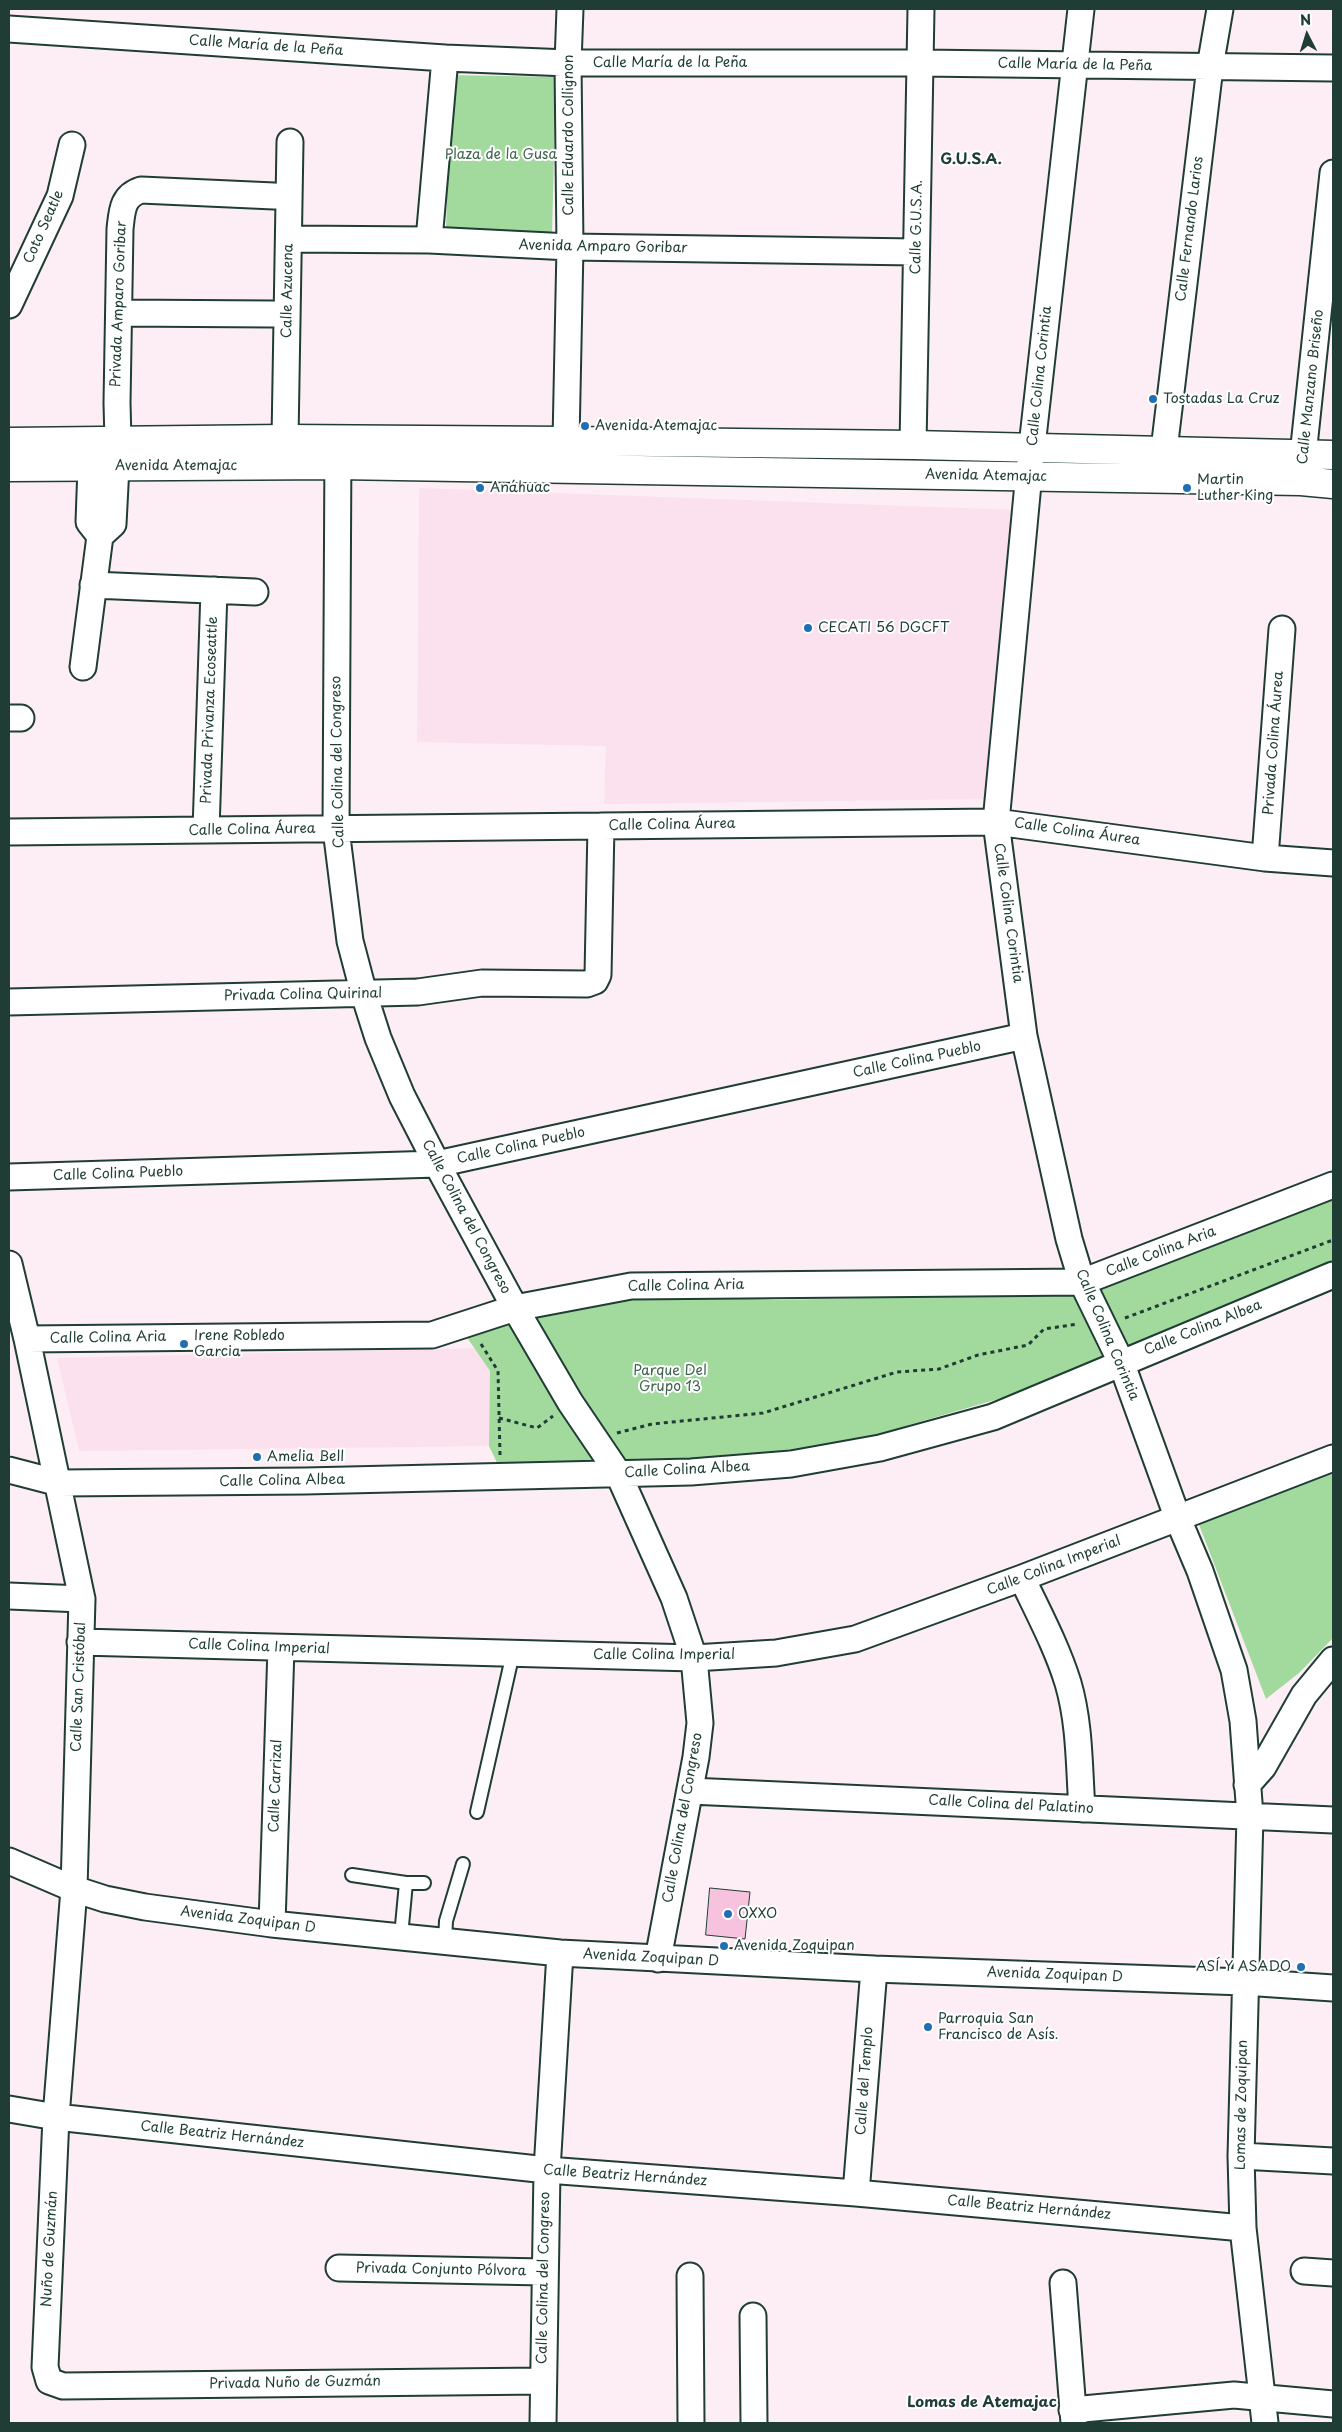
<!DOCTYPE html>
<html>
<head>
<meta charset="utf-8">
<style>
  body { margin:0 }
  #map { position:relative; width:1342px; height:2432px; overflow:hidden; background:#fdedf5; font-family:"Playpen Sans",sans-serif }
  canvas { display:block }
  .frame { position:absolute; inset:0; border:10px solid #1f3d34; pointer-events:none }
  .north { position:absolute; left:1282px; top:10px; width:50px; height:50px; -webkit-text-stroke:4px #fff; paint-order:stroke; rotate:355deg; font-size:14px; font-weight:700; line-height:20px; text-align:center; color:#1f3d34 }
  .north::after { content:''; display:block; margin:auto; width:18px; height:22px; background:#1f3d34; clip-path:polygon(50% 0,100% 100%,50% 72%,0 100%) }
</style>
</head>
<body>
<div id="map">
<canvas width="1342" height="2432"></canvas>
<div class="frame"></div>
<div class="north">N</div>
</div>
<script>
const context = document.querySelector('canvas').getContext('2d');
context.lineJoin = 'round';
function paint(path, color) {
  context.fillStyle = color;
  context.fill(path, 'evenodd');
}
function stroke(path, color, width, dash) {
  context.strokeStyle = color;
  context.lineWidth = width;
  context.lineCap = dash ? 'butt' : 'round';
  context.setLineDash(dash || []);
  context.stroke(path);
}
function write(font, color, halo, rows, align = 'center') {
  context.font = font + ' "Playpen Sans",sans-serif';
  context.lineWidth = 4;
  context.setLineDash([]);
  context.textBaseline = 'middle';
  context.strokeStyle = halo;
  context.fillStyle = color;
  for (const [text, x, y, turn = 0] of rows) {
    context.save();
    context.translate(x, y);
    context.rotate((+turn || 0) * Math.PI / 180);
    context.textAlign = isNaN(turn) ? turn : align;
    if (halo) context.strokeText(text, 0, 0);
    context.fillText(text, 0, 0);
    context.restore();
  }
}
paint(new Path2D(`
  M419,488L1016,510L986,799L604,804L606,746L417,742Z
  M475,1348L490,1371L489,1446L79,1451L57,1358Z`), '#fbe0ee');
paint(new Path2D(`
  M450,75L556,77L552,234L446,232Z
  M1333,1195V1270L1132,1353L1094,1286Z
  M1072,1293L1103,1358L1012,1395L912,1424L834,1450L626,1466L534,1315L641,1294L776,1300Z
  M510,1318L600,1468L500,1469L489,1446L490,1371L466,1336Z
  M1333,1471V1638L1299,1673L1266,1699L1198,1522Z`), '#a2da9e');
const building = new Path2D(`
  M710,1888L750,1892L745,1939L706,1935Z`);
paint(building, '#f7c2de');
stroke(building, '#1f3d34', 1);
const lane = new Path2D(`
  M477,1812L513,1653
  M352,1875L406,1883H424
  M401,1936L406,1883
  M445,1941L446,1921L463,1864`);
const street = new Path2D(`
  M1081,9L1029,473L996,822L1024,1036L1069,1239L1082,1282L1121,1362L1178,1519L1200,1571L1234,1670L1243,1721L1250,1816L1241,2156L1243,2228L1265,2423
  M9,29L445,58L568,63H920L1333,68
  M290,239L429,240L570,247L916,252
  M429,240L445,58
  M9,305L60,196L72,145
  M119,313L273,314
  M285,439L290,142
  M118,441L117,403L120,229C122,211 122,196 141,190L274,196
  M566,441L570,247L568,63L570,9
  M338,444L336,829L350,941L364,994L378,1038L402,1096L437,1164L515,1308L570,1402L618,1473L674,1598L694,1658L700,1723L696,1757L658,1959
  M913,445L921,9
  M1164,450L1210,67L1220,9
  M91,467L89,522L100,536
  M1301,474L1333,173
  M93,585L255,592
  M83,667L100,536L113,524L116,466
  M9,718H21
  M206,830L214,590
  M9,832L996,822L1265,858L1333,863
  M1265,858L1282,629
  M9,1002L418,992L482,983L587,984L595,981L598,975L601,826
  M9,1177L437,1164L1024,1036
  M9,1264L27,1339L82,1599L74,1889L56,2117L45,2367L49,2381L63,2386L542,2381
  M27,1339L432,1335L515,1308L631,1286L1082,1282L1333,1185
  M9,1470L59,1483L305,1481L691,1472L791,1464L880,1448L993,1417L1333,1275
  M1022,1578C1038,1612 1057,1647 1068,1683C1080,1724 1079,1767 1082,1809
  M9,1596L82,1599
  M80,1642L694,1658L776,1653L855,1639L1022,1578L1333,1458
  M1247,1785L1263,1767L1304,1695L1333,1660
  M690,1791L1333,1820
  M9,1861L74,1889L105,1899L145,1907L272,1924L560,1953L874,1969L1244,1982L1333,1988
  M272,1924L281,1648
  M9,2109L56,2117L547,2170L856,2193L1243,2228
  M1241,2156L1333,2161
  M856,2193L874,1969
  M339,2268L544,2272
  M1304,2271L1333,2273
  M690,2276L691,2423
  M1063,2283L1074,2423
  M753,2316L754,2423
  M1072,2410L1234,2395L1333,2404
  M543,2423L547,2170L560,1953`);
const secondary = new Path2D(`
  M9,442L285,439L566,441L913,445L1333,455
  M9,467L338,465L1301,481L1333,484`);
stroke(lane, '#1f3d34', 16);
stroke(street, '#1f3d34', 29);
stroke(secondary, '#1f3d34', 31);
stroke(new Path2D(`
  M1125,1318L1333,1240
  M481,1344L498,1371L500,1455
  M499,1418L537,1428L553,1416
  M617,1433L652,1424L763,1413L897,1372L939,1369L978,1355L1028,1345L1044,1329L1078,1324`), '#1f3d34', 3, [4, 4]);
stroke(lane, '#fff', 12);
stroke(street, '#fff', 25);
stroke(secondary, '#fff', 28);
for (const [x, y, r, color] of [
  [1153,399,5,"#1f6fb2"],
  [585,426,5,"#1f6fb2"],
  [480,488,5,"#1f6fb2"],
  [1187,488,5,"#1f6fb2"],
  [808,628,5,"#1f6fb2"],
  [184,1344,5,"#1f6fb2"],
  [257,1457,5,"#1f6fb2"],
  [728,1914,5,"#1f6fb2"],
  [724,1946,5,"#1f6fb2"],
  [1301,1967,5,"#1f6fb2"],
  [928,2027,5,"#1f6fb2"]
]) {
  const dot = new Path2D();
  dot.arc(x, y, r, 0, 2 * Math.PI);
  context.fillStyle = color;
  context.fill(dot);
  stroke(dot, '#fff', 2);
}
write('14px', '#1f3d34', '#fff', [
  ["Calle María de la Peña",266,46,4],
  ["Calle María de la Peña",670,63],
  ["Calle María de la Peña",1075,65,1],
  ["Calle Eduardo Collignon",569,135,-90],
  ["Coto Seatle",44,227,-66],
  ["Calle G.U.S.A.",917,227,-89],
  ["Calle Fernando Larios",1190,229,-83],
  ["Avenida Amparo Goribar",603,247,1],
  ["Calle Azucena",288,291,-89],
  ["Privada Amparo Goribar",119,304,-88],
  ["Calle Colina Corintia",1040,376,-84],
  ["Calle Manzano Briseño",1311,387,-84],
  ["Avenida Atemajac",176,466],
  ["Avenida Atemajac",986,476,1],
  ["Privada Privanza Ecoseattle",210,710,-88],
  ["Privada Colina Áurea",1274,743,-86],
  ["Calle Colina del Congreso",338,762,-91],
  ["Calle Colina Áurea",672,825,-1],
  ["Calle Colina Áurea",252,830,-1],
  ["Calle Colina Áurea",1077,832,8],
  ["Calle Colina Corintia",1008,913,82],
  ["Privada Colina Quirinal",303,995,-1],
  ["Calle Colina Pueblo",917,1060,-12],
  ["Calle Colina Pueblo",521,1146,-12],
  ["Calle Colina Pueblo",118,1174,-2],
  ["Calle Colina del Congreso",466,1217,62],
  ["Calle Colina Aria",1161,1252,-21],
  ["Calle Colina Aria",686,1286,-1],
  ["Calle Colina Albea",1203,1328,-22],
  ["Calle Colina Corintia",1107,1335,67],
  ["Calle Colina Aria",108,1338,-1],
  ["Calle Colina Albea",687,1470,-3],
  ["Calle Colina Albea",282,1481,-1],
  ["Calle Colina Imperial",1054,1566,-21],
  ["Calle Colina Imperial",259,1647,2],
  ["Calle Colina Imperial",664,1655],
  ["Calle San Cristóbal",79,1687,-88],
  ["Calle Carrizal",276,1786,-88],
  ["Calle Colina del Palatino",1011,1805,3],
  ["Calle Colina del Congreso",683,1818,-80],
  ["Avenida Zoquipan D",248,1920,7],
  ["Avenida Zoquipan D",651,1958,3],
  ["Avenida Zoquipan D",1055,1975,2],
  ["Calle del Templo",865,2081,-86],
  ["Lomas de Zoquipan",1242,2105,-89],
  ["Calle Beatriz Hernández",222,2135,6],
  ["Calle Beatriz Hernández",625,2176,4],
  ["Calle Beatriz Hernández",1029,2208,5],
  ["Nuño de Guzmán",50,2249,-87],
  ["Privada Conjunto Pólvora",441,2270,1],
  ["Calle Colina del Congreso",544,2278,-89],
  ["Privada Nuño de Guzmán",295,2383,-1]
]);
write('14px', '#40644e', '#fff', [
  ["Plaza de la Gusa",501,155],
  ["Parque Del",670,1371],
  ["Grupo 13",670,1387]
]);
write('14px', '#1f3d34', '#fff', [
  ["Tostadas La Cruz",1163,399],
  ["Avenida Atemajac",595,426],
  ["Martin",1197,480],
  ["Luther King",1197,496],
  ["Anáhuac",490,488],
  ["CECATI 56 DGCFT",818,628],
  ["Irene Robledo",194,1336],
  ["Garcia",194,1352],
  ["Amelia Bell",267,1457],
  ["OXXO",738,1914],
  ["Avenida Zoquipan",734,1946],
  ["ASÍ Y ASADO",1291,1967,"right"],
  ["Parroquia San",938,2019],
  ["Francisco de Asís.",938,2035]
], 'left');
write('bold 15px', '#1f3d34', '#fff', [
  ["G.U.S.A.",971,160],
  ["Lomas de Atemajac",982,2403]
]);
</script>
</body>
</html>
